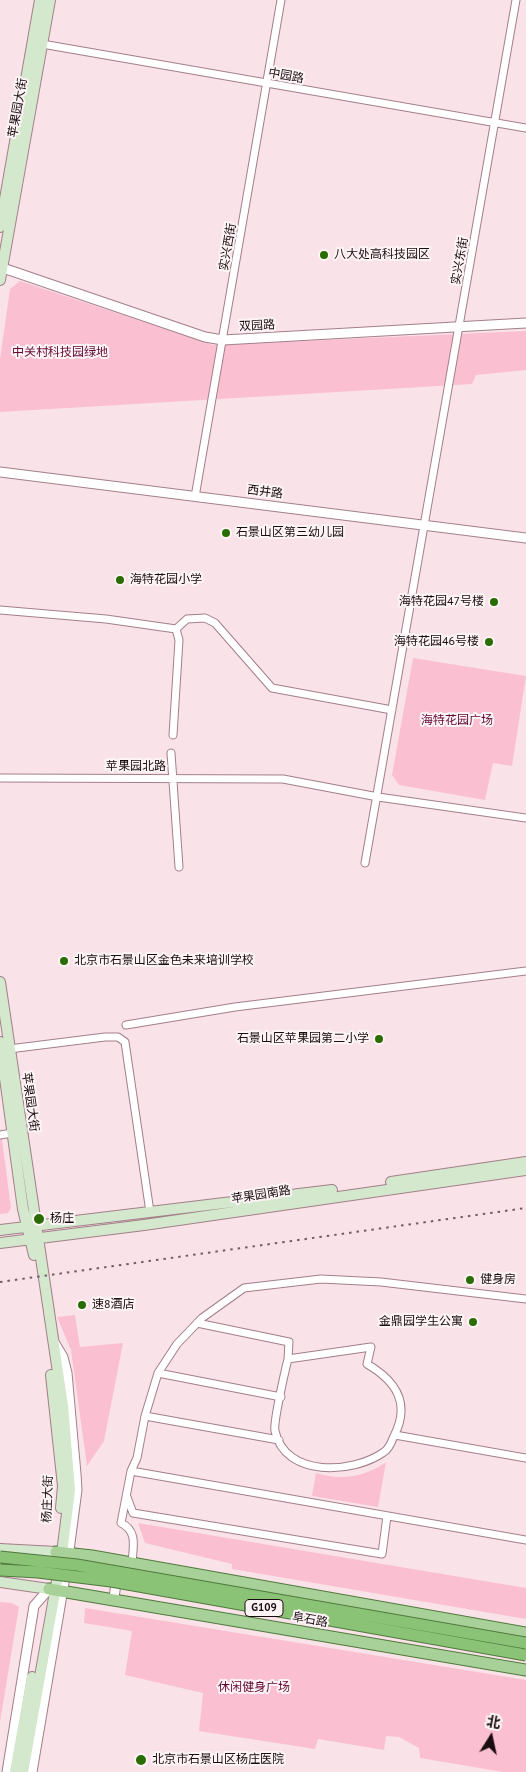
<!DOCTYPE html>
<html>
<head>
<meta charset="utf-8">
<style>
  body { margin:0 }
  #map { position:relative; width:526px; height:1772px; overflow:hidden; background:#fae2e9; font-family:"PT Sans","Noto Sans SC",sans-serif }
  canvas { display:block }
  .north { position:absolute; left:466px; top:1712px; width:50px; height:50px; -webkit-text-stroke:4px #fdf4f6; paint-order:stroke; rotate:10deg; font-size:14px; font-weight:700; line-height:20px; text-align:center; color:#1a0d11 }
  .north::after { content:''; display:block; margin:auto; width:18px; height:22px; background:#1a0d11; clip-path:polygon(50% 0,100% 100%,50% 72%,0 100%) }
</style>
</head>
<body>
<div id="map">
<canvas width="526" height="1772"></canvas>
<div class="north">北</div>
</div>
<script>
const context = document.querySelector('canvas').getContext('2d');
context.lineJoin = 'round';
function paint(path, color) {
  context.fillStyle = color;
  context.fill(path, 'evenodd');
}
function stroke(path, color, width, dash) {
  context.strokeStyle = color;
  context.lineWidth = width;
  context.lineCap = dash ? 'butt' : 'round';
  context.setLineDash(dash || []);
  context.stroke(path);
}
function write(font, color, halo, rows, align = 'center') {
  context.font = font + ' "PT Sans","Noto Sans SC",sans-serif';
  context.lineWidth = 4;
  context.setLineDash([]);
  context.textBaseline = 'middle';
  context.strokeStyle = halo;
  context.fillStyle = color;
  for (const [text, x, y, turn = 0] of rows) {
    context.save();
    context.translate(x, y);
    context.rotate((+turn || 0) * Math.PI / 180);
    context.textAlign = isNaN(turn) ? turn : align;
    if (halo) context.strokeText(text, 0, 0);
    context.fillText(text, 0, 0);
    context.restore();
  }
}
paint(new Path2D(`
  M20,281L213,345L526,331V370L476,375L472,384L0,412V359L10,289Z
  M413,658L526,676L512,766L493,763L485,800L399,785L392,775Z
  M0,1139H2L11,1208L8,1213L0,1214Z
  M75,1315L80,1347L123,1343L104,1441L87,1466L71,1350L57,1317Z
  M386,1462L378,1507L312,1496L316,1473C340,1481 366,1477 386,1462Z
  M138,1523L526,1588V1619L232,1569V1564L145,1543Z
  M0,1602L12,1603L19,1607L0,1722Z
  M85,1608L526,1680V1772H503L420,1758L419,1748L399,1737L386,1736L384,1750L318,1739L315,1749L199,1731L203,1693L125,1675L132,1631L84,1623Z`), '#fac0d1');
const minor = new Path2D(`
  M42,44L526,128
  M195,497L281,0
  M0,610L106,619L176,629L187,619L205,618L215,623L272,688L392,710
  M173,735L179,640L176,629
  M171,753L179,867
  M0,778L283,779L378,797L526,818
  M365,863L516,0
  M126,1025L235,1007L526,971
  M9,1049L105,1037H118L125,1042L150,1212
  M0,1135L12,1133
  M197,1323L289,1342L288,1359
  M371,1347L367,1364C396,1381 411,1403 394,1436C392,1441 389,1449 384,1452C353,1474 285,1478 275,1431C273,1423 285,1371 288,1359Z
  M158,1373L281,1397
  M145,1416L279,1440
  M395,1435L526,1458
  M131,1471L137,1458L145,1416L158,1373L177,1344L202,1318L244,1288L321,1279L381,1282L526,1299
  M127,1497L133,1513L382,1554L387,1516
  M132,1563C133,1547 138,1531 121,1523L131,1471L526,1540`);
const tertiary = new Path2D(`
  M0,267L205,337L223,340L526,323
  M0,472L526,538
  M54,1342L63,1357L67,1373L76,1474L77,1490L68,1558
  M114,1598L117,1576
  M7,1772L34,1606L49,1589
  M32,1772L66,1571`);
const secondary = new Path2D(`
  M0,227L40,0
  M0,280L50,0
  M0,982L63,1406L70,1490L62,1553L23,1772
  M0,1042L23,1209L34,1255
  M391,1182L526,1162
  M0,1230L332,1190
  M0,1243L144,1225L526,1170
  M51,1375L63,1486L61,1508
  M0,1549L56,1552
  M0,1582L49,1589
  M15,1772L32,1677`);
const primary = new Path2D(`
  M56,1552L92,1556L526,1633
  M49,1589L526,1670`);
stroke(minor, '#a37f89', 9);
stroke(tertiary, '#a37f89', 11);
stroke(secondary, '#a37f89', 12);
stroke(primary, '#50793d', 13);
stroke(minor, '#fff', 7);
stroke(tertiary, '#fff', 9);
stroke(secondary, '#d3e8cc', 10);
stroke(primary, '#a7d198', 11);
stroke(new Path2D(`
  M0,1282L526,1208`), '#705f64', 2, [2.5, 5]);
const trunkBridge = new Path2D(`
  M0,1557L77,1565L526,1643
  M0,1570L38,1572L111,1581L526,1655`);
stroke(trunkBridge, '#50793d', 13, []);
stroke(trunkBridge, '#8ac276', 11);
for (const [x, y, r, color] of [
  [324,255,5,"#296c02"],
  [226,533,5,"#296c02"],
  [120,580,5,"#296c02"],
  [494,602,5,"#296c02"],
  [489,642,5,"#296c02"],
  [64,961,5,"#296c02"],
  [379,1039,5,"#296c02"],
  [39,1219,6,"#296c02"],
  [470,1280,5,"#296c02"],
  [82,1305,5,"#296c02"],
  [473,1322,5,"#296c02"],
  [141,1760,6,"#296c02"]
]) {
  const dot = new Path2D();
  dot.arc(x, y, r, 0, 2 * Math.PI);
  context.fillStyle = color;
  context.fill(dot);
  stroke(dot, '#fdf4f6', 2);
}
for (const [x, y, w] of [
  [264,1608,38]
]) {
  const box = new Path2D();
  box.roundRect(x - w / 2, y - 8.5, w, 17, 4);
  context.fillStyle = '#fdf4f6';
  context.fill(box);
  stroke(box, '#1a0d11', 1);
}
write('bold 11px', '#1a0d11', null, [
  ["G109",264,1608]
]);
write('12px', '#1a0d11', '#fdf4f6', [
  ["中园路",286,76,10],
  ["苹果园大街",18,108,-80],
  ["实兴西街",228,247,-80],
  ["实兴东街",460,261,-80],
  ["双园路",257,326,-3],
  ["西井路",265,492,7],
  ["苹果园北路",136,767],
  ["苹果园大街",30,1102,82],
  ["苹果园南路",261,1195,-9],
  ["杨庄大街",48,1499,-88],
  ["阜石路",310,1620,10]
]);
write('12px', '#1a0d11', '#fdf4f6', [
  ["八大处高科技园区",334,255],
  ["石景山区第三幼儿园",236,533],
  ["海特花园小学",130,580],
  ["海特花园47号楼",484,602,"right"],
  ["海特花园46号楼",479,642,"right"],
  ["北京市石景山区金色未来培训学校",74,961],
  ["石景山区苹果园第二小学",369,1039,"right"],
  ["杨庄",50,1219],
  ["健身房",480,1280],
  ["速8酒店",92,1305],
  ["金鼎园学生公寓",463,1322,"right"],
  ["北京市石景山区杨庄医院",152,1760]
], 'left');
write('12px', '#610832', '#fdf4f6', [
  ["中关村科技园绿地",60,353],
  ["海特花园广场",457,721],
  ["休闲健身广场",254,1688]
]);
</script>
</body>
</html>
